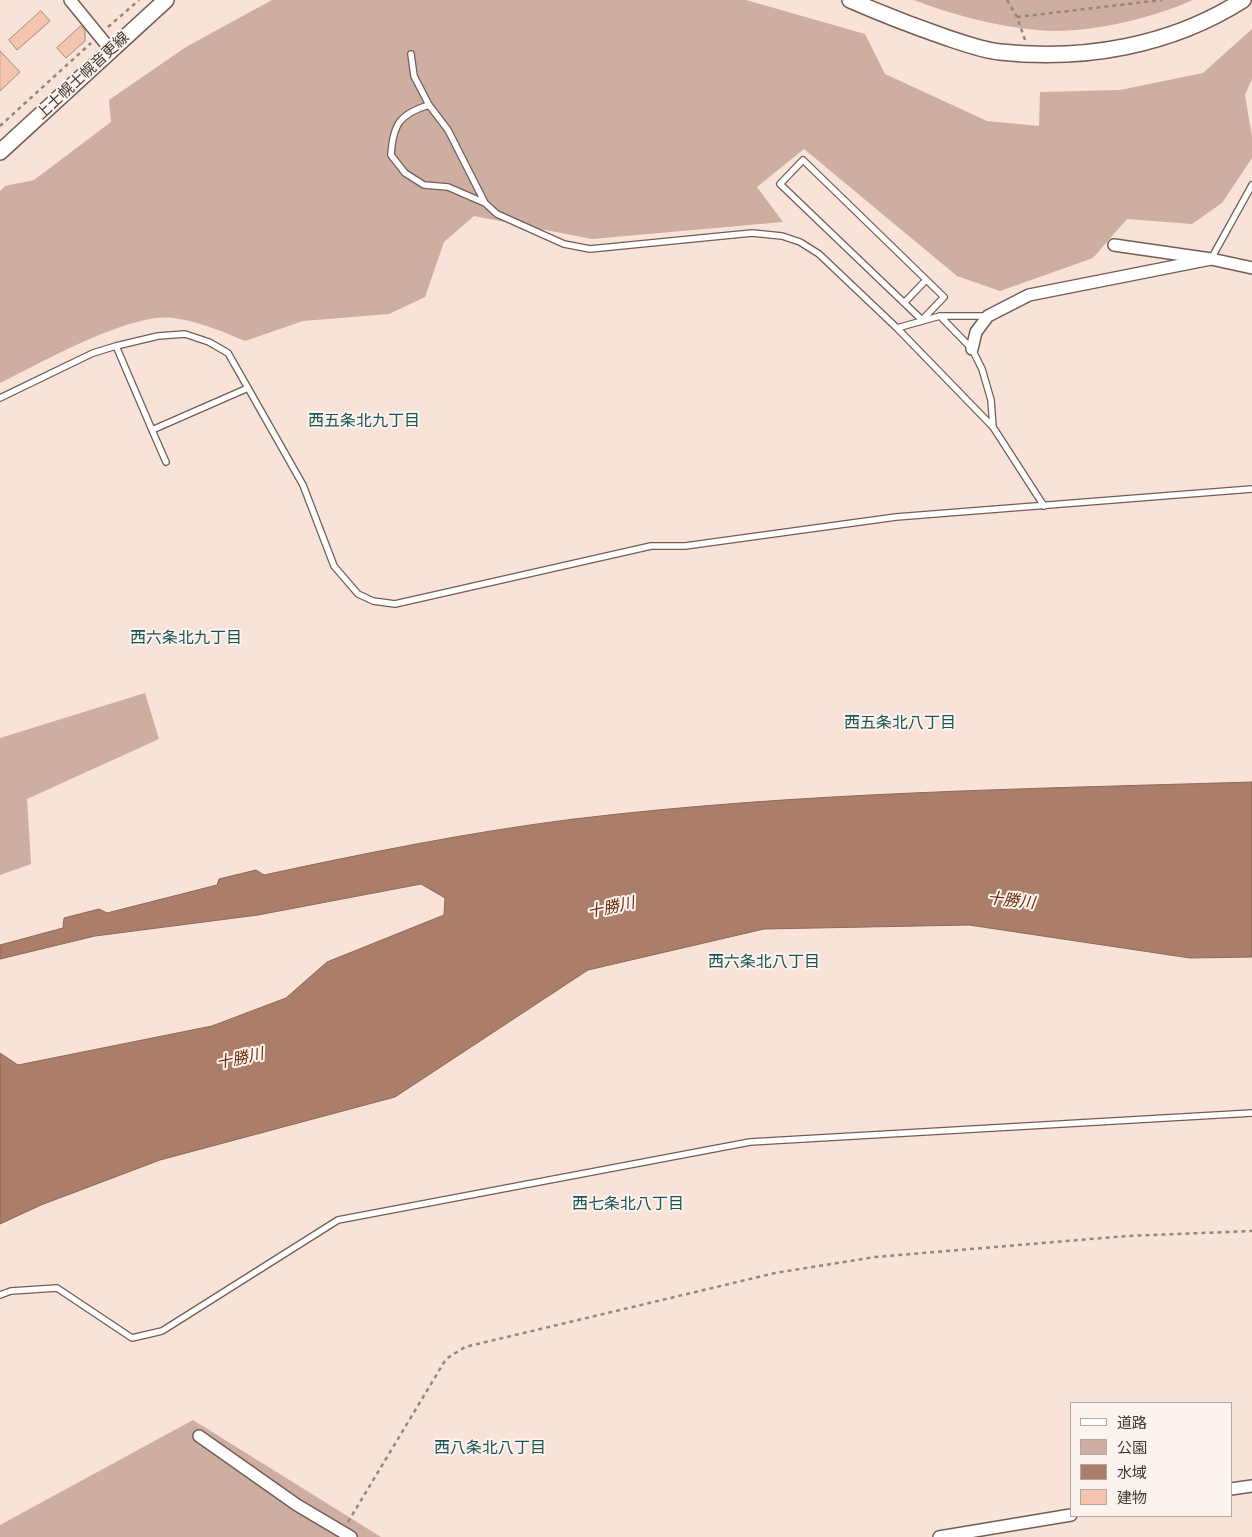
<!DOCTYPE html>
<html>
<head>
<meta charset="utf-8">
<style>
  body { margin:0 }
  #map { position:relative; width:1252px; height:1537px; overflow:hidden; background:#f9e2d7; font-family:"PT Sans Narrow","Noto Sans JP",sans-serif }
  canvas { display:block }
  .legend { position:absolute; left:1070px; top:1402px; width:162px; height:115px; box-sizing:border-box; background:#fcf2ee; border:1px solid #b1a8a4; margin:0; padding:6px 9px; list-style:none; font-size:15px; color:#413834 }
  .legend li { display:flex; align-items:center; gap:10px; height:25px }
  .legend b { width:25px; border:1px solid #b1a8a4 }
</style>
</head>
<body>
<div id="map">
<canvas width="1252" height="1537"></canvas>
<ul class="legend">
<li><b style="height:6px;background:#fff"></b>道路</li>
<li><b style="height:14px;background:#cdaea1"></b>公園</li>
<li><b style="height:14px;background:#aa7e69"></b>水域</li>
<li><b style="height:14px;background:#f5c4ae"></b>建物</li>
</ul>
</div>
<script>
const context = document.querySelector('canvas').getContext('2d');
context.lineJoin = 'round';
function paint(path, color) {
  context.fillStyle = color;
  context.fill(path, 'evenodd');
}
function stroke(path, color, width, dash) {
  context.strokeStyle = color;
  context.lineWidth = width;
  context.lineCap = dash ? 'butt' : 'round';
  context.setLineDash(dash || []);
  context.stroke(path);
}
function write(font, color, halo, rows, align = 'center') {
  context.font = font + ' "PT Sans Narrow","Noto Sans JP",sans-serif';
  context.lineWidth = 4;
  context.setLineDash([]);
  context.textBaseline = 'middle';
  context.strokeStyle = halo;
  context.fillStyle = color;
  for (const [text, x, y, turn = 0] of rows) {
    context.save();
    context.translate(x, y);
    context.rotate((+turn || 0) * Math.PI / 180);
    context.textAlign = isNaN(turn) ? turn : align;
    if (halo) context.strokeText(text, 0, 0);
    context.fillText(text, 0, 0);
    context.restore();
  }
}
paint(new Path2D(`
  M272,0H746L865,34L885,74L987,121L1039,126L1040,92L1120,90L1203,73L1252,29V79L1245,95L1252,137V158L1222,203L1192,224L1127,219L1093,258L1000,291L957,276L804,149L757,187L783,222L592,239L474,216L444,242L425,297L389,314L303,321L245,341C221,331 198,321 173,318C130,312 41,363 0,383V191L5,186L34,180L111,122L109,100L186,47Z
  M914,0H1193C1151,19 1083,35 1037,30C995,26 953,15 914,0Z
  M145,693L159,739L27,799L31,864L0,875V738Z
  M193,1420L381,1537H0V1525Z`), '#cdaea1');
const water = new Path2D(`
  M1252,782V957L1190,958L969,925L764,929L588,970L395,1097L160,1160L41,1205L0,1224V1053L18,1065L212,1026L286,998L327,962L444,915L445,898L421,884L258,915L95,936L0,959V945L63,928L64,918L99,909L107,913L217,885L219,879L256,870L264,875C366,853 470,832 574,819C799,792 1026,789 1252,782Z`);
paint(water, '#aa7e69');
stroke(water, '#8a6959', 1);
const building = new Path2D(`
  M41,11L50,21L17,50L9,40Z
  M81,26L85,30V41L66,58L57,48Z
  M0,51L20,72L0,91Z`);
paint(building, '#f5c4ae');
stroke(building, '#9e897f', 1);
const service = new Path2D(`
  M411,54L414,76L429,105L448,130L485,203L497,214L564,244L590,249L752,233L782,236L800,242L819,254L897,328
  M429,105C399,114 393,125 391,155L405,173L424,185L448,187L485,203
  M803,160L944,297L922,320L780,184Z
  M1211,259L1252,185
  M904,303L926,280
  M940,316L897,328L993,427
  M986,316H940L972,349L982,369L991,400L993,427L1044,506
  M116,346L152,430L248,388
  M0,398L93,353L116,346L158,336L185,334L209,342L228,353L248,388L303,485L334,566L358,594L373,601L395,604L651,546H685L896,517L1252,489
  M152,430L166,462
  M0,1295L11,1291L57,1288L132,1338L162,1331L338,1220L750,1142L1252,1113`);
const minor = new Path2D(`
  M70,0L110,49
  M1114,245L1211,259L1252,268
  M972,349L976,332L988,316L1029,295L1211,259
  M199,1436L297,1505L351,1537
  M1231,1489L1252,1486
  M939,1537L1071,1515`);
const secondary = new Path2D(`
  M850,0C882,14 913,26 945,37C963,43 982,50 1000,52C1084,61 1171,46 1243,0
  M0,152L166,0`);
stroke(service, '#725e55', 8);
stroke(minor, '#725e55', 14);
stroke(secondary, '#725e55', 18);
stroke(new Path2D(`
  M1007,0L1017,17L1025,40
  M1017,17L1162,0
  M108,27L139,0
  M0,126L91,43
  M348,1522L446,1359L465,1347L775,1273L875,1257L1127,1236L1252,1231`), '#96867f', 2.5, [4, 4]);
stroke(service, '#fff', 5.5);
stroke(minor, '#fff', 11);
stroke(secondary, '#fff', 15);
write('15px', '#413834', '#fcf2ee', [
  ["上士幌士幌音更線",83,76,-43]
]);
write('16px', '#1a5656', '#fcf2ee', [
  ["西五条北九丁目",364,421],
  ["西六条北九丁目",186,638],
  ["西五条北八丁目",900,723],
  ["西六条北八丁目",764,962],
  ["西七条北八丁目",628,1204],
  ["西八条北八丁目",490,1448]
]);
write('italic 16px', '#692f0f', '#fcf2ee', [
  ["十勝川",1011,901,6],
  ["十勝川",611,908,-12],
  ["十勝川",240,1059,-12]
]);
</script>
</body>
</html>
